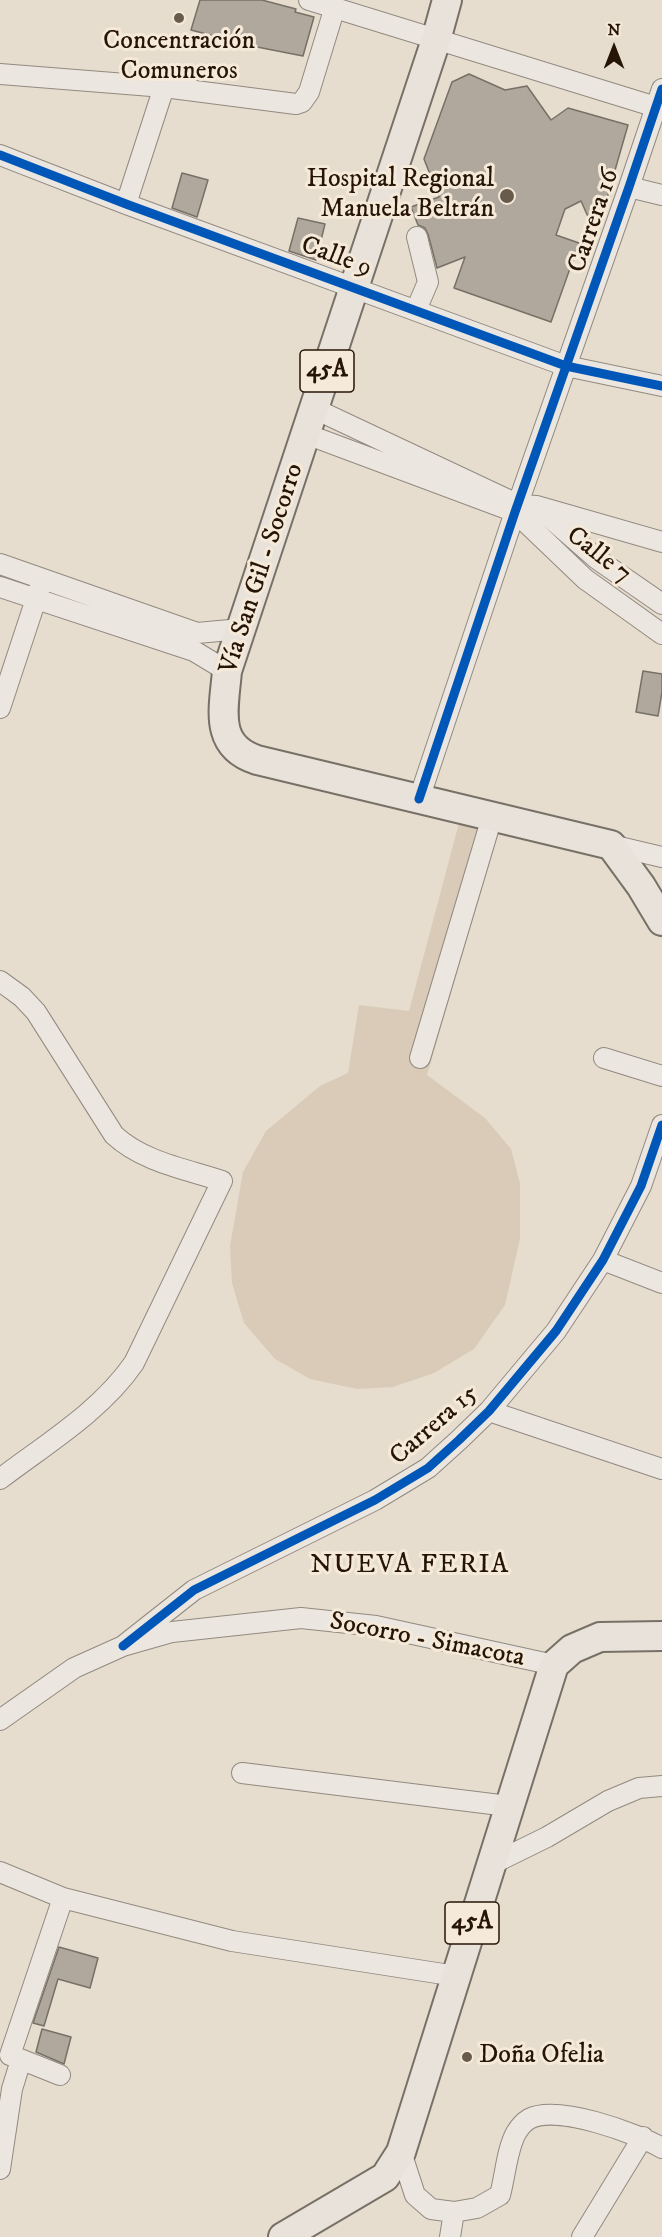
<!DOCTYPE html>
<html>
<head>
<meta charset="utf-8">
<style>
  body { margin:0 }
  #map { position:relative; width:662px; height:2237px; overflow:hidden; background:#e6ddce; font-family:"IM FELL DW Pica",serif }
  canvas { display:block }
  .north { position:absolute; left:584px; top:18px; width:60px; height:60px; -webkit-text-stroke:4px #f5ead9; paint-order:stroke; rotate:0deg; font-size:16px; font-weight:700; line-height:24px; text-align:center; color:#261506 }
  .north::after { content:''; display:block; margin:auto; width:21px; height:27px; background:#261506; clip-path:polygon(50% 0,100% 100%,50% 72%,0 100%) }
</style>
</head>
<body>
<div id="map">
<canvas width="662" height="2237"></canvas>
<div class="north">N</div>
</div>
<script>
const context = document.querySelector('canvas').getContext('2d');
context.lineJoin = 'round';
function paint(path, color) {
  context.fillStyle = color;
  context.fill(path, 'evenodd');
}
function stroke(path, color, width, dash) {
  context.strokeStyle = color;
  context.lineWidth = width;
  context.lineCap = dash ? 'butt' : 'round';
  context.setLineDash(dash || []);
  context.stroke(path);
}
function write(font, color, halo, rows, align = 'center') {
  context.font = font + ' "IM FELL DW Pica",serif';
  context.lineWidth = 6;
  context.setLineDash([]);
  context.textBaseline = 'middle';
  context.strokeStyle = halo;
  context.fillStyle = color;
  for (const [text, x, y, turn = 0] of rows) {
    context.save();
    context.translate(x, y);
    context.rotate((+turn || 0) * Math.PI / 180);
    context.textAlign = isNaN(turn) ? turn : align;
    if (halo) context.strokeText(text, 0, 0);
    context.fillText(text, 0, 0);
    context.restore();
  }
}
paint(new Path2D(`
  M459,823L499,830L427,1075L485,1118L511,1149L520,1183V1239L505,1305L474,1349L434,1373L393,1387L357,1389L310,1379L275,1359L244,1323L232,1283L230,1246L243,1172L266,1131L320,1086L348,1073L359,1005L409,1011Z`), '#d9cbb7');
const building = new Path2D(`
  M200,0H262L296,9L295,12L314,17L303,56L252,46L191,30Z
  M469,74L505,90L527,86L551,120L568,108L628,125L603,212L589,219L581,201L565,209L556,235L579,243L551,322L454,288L465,257L437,268L428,234L425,228L418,225L411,207L439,197L424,159L452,82Z
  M182,173L208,180L197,217L172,208Z
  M298,218L325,224L316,260L289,251Z
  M643,671L662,674V692L658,716L636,712Z
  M59,1947L98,1958L90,1988L58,1979L44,2026L33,2023Z
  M42,2029L71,2037L64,2064L36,2052Z`);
paint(building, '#b0a89d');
stroke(building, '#777066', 1.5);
const minor = new Path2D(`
  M309,0L656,107
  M0,74L164,87L296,104L302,102L309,92L335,7
  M0,155L126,204L566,366L662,386
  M629,187L662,195
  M126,204L164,87
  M416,310L428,282L417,237
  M315,409L519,505L537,506L662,542
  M306,434L515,512L585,579L662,634
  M541,510L597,559L662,604
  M0,564L197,633L241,629
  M0,587L194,651L227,671
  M0,708L40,587
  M419,799L515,512L629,187L662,89
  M611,845L662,857
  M0,981L22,997L36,1012L114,1135C143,1162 186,1169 222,1181L134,1363C101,1411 46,1444 0,1479
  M420,1058L492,817
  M604,1058L662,1076
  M603,1260L662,1283
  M489,1411L662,1469
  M123,1646L194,1590L375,1500L428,1468L459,1440L489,1411L556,1331L603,1260L641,1186L662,1125
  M0,1720L74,1668L123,1646L172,1632L301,1618L376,1626L554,1665
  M242,1773L508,1806
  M490,1865L547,1837L608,1801L639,1788L662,1786
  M0,1872L63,1898L232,1941L456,1976
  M10,2055L63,1898
  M10,2055L60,2075
  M401,2152L415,2195L431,2209L454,2212L477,2208L500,2195C505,2177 507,2149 516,2133C519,2128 524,2122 529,2119C557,2104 636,2133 662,2148
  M0,2169L12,2089L21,2060
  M450,2237L454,2212
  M582,2237L643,2137`);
const highway = new Path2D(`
  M447,0L436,40L227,671C224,708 213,746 257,760L611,845L641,886L662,921
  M283,2237L385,2177L401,2152L554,1665L572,1649L600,1637L662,1636`);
stroke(minor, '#928a80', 22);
stroke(highway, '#777066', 32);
stroke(minor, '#ebe6df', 20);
stroke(highway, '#e8e2da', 28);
stroke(new Path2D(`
  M0,155L126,204L566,366L662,386
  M419,799L515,512L629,187L662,89
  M123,1646L194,1590L375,1500L428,1468L459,1440L489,1411L556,1331L603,1260L641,1186L662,1125`), '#0057b8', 9);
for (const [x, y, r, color] of [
  [179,18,6,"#695b4c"],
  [507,196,8,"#695b4c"],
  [467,2057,6,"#695b4c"]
]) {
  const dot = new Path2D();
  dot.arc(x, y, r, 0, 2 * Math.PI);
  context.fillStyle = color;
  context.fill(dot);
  stroke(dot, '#f5ead9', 2);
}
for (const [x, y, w] of [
  [327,371,54],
  [472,1923,54]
]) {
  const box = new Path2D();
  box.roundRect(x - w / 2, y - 21, w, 42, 4.5);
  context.fillStyle = '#f5ead9';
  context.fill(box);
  stroke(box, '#261506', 1.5);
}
write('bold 24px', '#261506', null, [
  ["45A",327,371],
  ["45A",472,1923]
]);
write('26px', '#261506', '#f5ead9', [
  ["Concentración",179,43],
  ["Comuneros",179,73],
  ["Hospital Regional",494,181,"right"],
  ["Manuela Beltrán",494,211,"right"],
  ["Doña Ofelia",479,2057,"left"]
]);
write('26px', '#261506', '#f5ead9', [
  ["Carrera 16",595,221,-71],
  ["Calle 9",336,258,20],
  ["Calle 7",598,556,38],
  ["Vía San Gil - Socorro",263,569,-72],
  ["Carrera 15",435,1426,-41],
  ["Socorro - Simacota",427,1641,11]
]);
context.letterSpacing = '1.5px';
write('27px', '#261506', '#f5ead9', [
  ["NUEVA FERIA",410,1566]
]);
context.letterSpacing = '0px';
</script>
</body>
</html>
